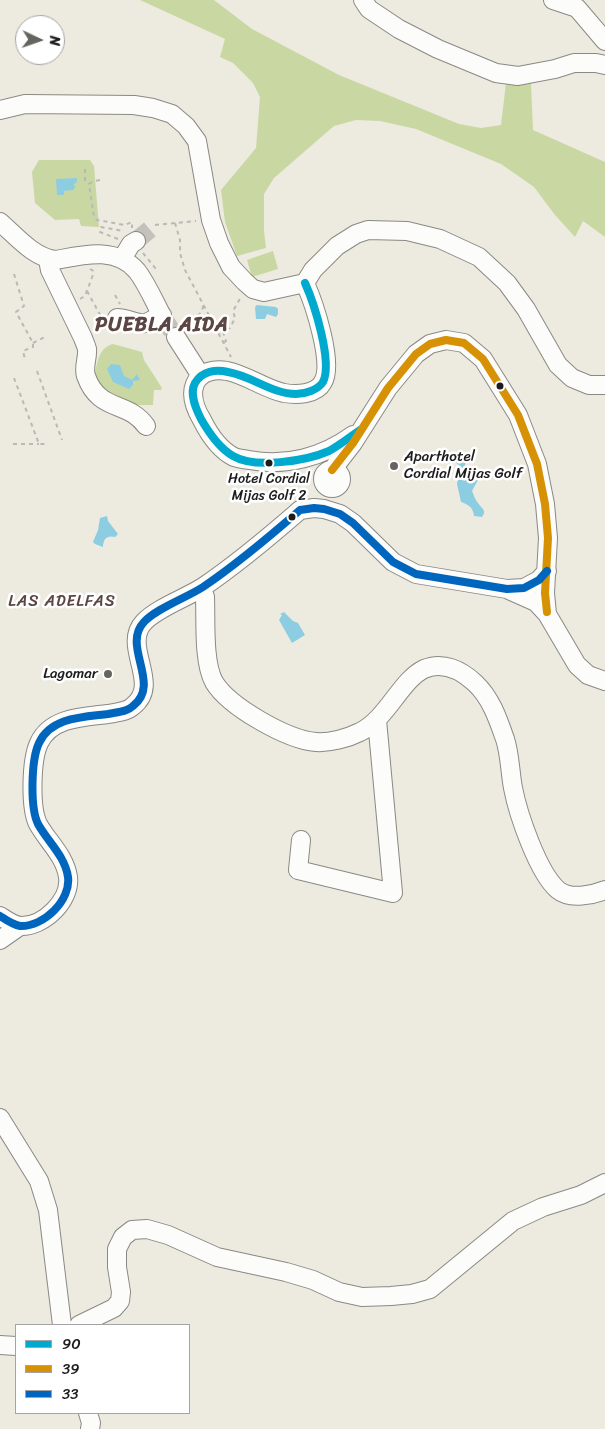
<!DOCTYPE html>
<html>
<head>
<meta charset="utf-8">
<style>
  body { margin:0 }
  #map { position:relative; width:605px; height:1429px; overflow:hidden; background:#edeae0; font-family:Sriracha,sans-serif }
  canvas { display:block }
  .legend { position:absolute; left:15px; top:1324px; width:175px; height:90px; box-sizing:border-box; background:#fff; border:1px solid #a4a4a4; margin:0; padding:6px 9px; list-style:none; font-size:15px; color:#1c1c1c }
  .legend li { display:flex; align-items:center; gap:10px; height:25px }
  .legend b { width:25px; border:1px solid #a4a4a4 }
  .north { position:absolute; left:15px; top:15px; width:50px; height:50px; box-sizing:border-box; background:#fff; border:1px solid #a4a4a4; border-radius:50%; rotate:93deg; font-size:14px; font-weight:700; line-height:20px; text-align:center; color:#1c1c1c }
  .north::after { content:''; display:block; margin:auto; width:18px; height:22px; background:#656461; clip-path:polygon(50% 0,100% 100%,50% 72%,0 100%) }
</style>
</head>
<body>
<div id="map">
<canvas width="605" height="1429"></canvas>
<ul class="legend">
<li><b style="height:6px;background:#00a9ce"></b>90</li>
<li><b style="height:6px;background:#d69104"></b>39</li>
<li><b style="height:6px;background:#0065bd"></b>33</li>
</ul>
<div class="north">N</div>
</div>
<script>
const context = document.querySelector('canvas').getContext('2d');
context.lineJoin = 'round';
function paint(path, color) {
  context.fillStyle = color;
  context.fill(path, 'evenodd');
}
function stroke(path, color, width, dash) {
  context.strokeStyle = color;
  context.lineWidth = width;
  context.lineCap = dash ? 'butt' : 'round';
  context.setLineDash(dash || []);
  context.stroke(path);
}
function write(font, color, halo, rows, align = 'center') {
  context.font = font + ' Sriracha,sans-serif';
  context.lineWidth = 5;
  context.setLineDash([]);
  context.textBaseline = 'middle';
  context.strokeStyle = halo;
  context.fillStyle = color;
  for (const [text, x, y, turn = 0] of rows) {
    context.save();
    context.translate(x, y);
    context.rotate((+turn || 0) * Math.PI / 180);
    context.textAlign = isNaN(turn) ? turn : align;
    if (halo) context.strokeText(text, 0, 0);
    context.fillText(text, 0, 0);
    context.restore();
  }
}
paint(new Path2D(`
  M140,0H214L252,29L339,75L459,124L481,128L501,125L506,83H531L533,130L605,162V237L583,221L575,237L555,215L534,187L501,164L416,129L380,121L356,120L334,126L274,178L264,194V231L266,248L237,256L225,222L221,190L256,148L260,97L253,83L233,63L220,57L225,39Z
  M39,160H90L94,166L99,227L81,226L79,219L55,220L35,203L32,172Z
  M273,251L278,269L252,277L247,260Z
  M113,344L142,352L144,360L162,388L161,390H154L153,405H136L105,389L94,376C98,362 98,348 113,344Z`), '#c9d8a2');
paint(new Path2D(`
  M77,178V182L74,184V186H76L73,190L64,191V195H57L56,179Z
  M257,305L276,307L278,309V314L276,317L267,314L265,319H256L255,307Z
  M111,364L120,365L124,376L132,380L137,374L140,380L133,381V385L129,389L113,382L107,369Z
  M461,452H466L469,458L465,465L466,472L476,473L479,478L472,491C474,495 475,500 478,503C482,509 487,510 482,517L474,516C473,507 469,505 461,502L457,484L460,466L455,462V454Z
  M107,516L108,521L118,534L115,537C108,535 103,538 103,547L95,544L93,542L98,530L100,518Z
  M284,612L293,621L298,623L305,635L292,643L279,620L282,615L280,614Z`), '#8dcde1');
stroke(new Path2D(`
  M136,241L155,225
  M162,316L176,337`), '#c3c1b9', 18, [18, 9]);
const minor = new Path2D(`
  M363,0L369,9L399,29L438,49L496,73L518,76L555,69L574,63H596L605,65
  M553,0L577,8L605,41
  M0,110L25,104L134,105L153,108L172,114L186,126L197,141L211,220L219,243L231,267L245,282L253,289L264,292L305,283L313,270L337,246L356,234L368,230L407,231L440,239L479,257L507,283L526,309L558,365L572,378L589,385H605
  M0,222C16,236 34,258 56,260C83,255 116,246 137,271C147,284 154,301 162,316
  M122,259L131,244L136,241
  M48,260L50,270L83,338C84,341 86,345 87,349C88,358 83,367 86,376C99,413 128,400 146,426
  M305,283C314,303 334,363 323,382C316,395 296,395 284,393C265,389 247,375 227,371C215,369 200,371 195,384C190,396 196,410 202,420C209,434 220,450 234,457C239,459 244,459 249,460C286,467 323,457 353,435
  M117,318C127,318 139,325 146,323C151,321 157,317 162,315
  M176,337L201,376
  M332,470L353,443L388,388L416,354L430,344L446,340L464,343L483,359L518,415L537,464L545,504L548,538L545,593L547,614L536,602L509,590
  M323 479a9 9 0 1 1 18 0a9 9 0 1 1-18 0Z
  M202,588L205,597C206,620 203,662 214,682C229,707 288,740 316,742C330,743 348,738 360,732C386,720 401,680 424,669C443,661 461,670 475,683C491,698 498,719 505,739C510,754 510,772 513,788C518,814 538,873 558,890C570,900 593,895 605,890
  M547,614L577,665L588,675L605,681
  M301,840L298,870L393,893L377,720
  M0,916C6,920 13,925 20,926C44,927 71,900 68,877C65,856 48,842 38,824C30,808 31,760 39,743C51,717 84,717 108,714C117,712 127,712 133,706C162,684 121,646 144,622C157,608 186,598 203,587C237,564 269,537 300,510L314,508L324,509L340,514L353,523L393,562L416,574L507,589L524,588L539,580L547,571
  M0,940L20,926
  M0,1118L39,1181L48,1210L62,1325
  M79,1325L114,1308L120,1301L121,1292L117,1267V1249L123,1237L132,1230L147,1229L168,1235L217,1257L286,1272L313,1280L339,1292L362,1297L391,1296L412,1294L430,1289L513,1221L543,1207L581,1195L605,1183
  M0,1345L16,1346
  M88,1413L91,1423L90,1429`);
stroke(minor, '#8b8984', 20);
stroke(new Path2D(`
  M85,169V181L89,184
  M100,180L94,181L89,184L94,217L97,220L125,225L132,222V228
  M175,223L180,240V253L185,270L231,357
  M155,225L196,221
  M118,239L100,232L101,227L123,231
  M143,253L156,269
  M90,269L97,273
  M14,274L24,306L16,312L33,343V347L23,351L25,359L23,360
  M87,291L103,320
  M115,295L120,304
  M80,299L85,296L94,272
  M189,329C193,325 192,321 195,318C200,313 203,313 203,304
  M96,330L105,324
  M224,342L226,341L223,332L230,328L235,318L233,311L241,297
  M33,343L45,337
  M37,371L62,440
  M14,378L39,444H45
  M13,444H39`), '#b9b9b7', 2, [4, 4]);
stroke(minor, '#fcfcfa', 18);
stroke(new Path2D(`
  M305,283C314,303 333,362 323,382C318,390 305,394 296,394C272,394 252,376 228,372C216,369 202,371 195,383C189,394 196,409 201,419C209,433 219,448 233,456C255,469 306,461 329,451C340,445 350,437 360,430`), '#00a9ce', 8);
stroke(new Path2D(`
  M332,470L353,443L388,388L416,354L430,344L446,340L464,343L483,359L518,415L537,464L545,504L548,538L545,593L547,612`), '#d69104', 8);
stroke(new Path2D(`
  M0,916C6,920 13,925 20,926C44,927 71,900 68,877C65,856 48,842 38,824C30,808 31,760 39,743C51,717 84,717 108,714C117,712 127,712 133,706C162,684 121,646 144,622C157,608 186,598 203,587C237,564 269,537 300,510L314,508L324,509L340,514L353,523L393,562L416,574L507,589L524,588L539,580L547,571`), '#0065bd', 8);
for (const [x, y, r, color] of [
  [500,386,4.5,"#1c1c1c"],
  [269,463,4.5,"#1c1c1c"],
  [394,466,5,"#656461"],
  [292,517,4.5,"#1c1c1c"],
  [108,674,5,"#656461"]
]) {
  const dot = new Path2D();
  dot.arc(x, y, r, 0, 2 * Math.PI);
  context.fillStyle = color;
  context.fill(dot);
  stroke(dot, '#fff', 2);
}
write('14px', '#1c1c1c', '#fff', [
  ["Hotel Cordial",269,479],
  ["Mijas Golf 2",269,496]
]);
write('15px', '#1c1c1c', '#fff', [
  ["Aparthotel",404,457],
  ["Cordial Mijas Golf",404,474],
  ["Lagomar",98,674,"right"]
], 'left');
context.letterSpacing = '1px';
write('16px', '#5c4643', '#fff', [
  ["LAS ADELFAS",62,602]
]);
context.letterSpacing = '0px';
context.letterSpacing = '1px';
write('bold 20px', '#5c4643', '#fff', [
  ["PUEBLA AIDA",162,326]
]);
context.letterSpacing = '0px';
</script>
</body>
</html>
